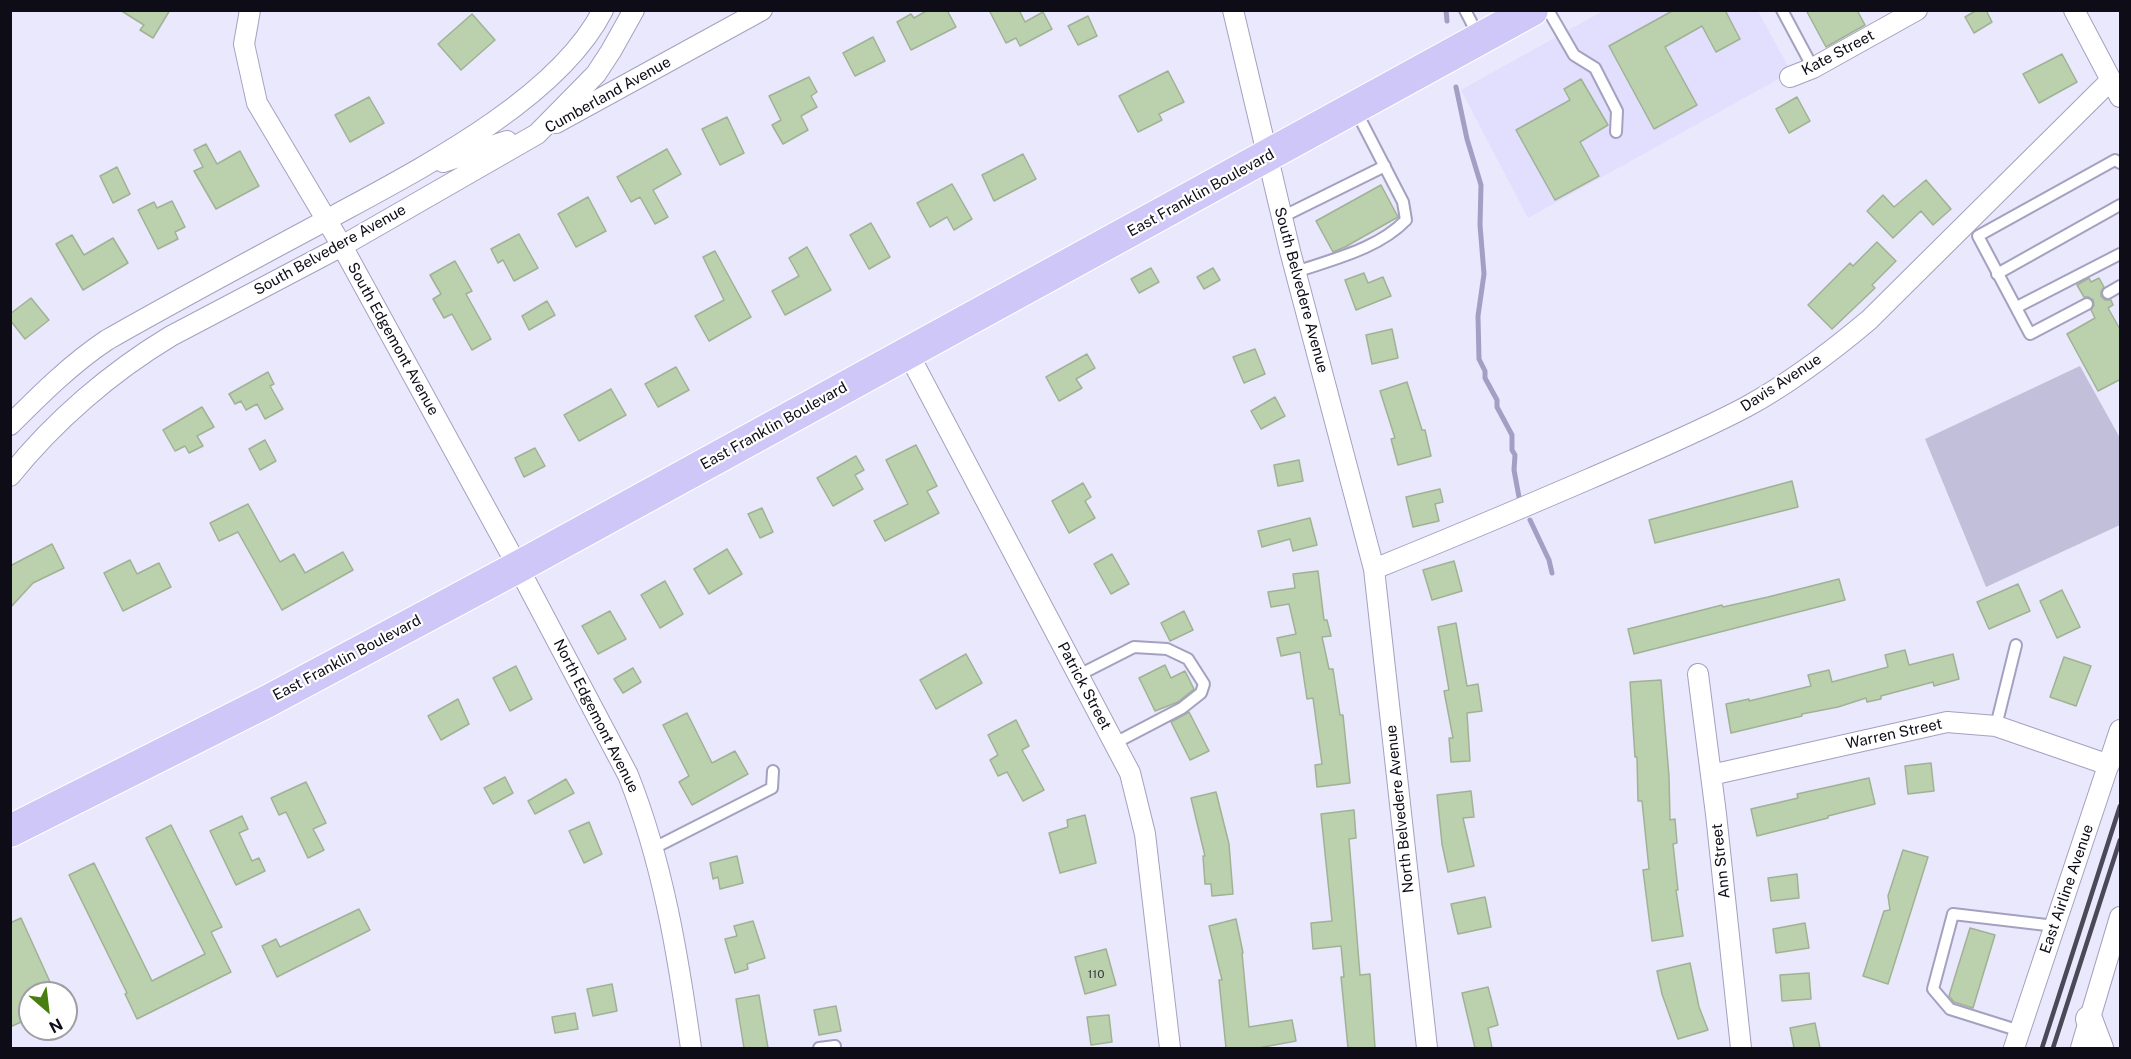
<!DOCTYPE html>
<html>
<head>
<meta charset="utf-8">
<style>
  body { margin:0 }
  #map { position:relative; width:2131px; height:1059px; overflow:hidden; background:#eae8fc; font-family:"Public Sans",sans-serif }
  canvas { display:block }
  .frame { position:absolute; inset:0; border:12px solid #0e0c17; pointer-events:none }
  .north { position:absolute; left:18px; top:981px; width:60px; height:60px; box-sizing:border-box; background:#fff; border:2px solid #9f9ea2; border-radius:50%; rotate:152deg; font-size:16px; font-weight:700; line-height:24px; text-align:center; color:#0e0c17 }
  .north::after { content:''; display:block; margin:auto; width:21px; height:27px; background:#487d0f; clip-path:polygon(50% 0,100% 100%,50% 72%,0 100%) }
</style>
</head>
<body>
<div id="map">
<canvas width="2131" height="1059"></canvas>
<div class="frame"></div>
<div class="north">N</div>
</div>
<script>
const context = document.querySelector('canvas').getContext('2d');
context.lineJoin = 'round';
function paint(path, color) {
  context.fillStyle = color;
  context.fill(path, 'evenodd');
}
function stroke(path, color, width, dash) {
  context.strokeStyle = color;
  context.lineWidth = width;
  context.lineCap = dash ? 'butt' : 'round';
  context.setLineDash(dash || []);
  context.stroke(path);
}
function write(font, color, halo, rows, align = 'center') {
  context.font = font + ' "Public Sans",sans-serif';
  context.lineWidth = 4.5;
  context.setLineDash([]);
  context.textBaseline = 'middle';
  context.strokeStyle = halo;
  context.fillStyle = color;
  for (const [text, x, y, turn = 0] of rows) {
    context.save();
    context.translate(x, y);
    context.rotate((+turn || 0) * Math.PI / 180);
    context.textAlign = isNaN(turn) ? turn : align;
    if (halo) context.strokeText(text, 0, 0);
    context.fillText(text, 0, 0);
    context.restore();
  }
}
paint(new Path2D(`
  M1603,11H1758L1791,72L1528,218L1461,90Z`), '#e1defe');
paint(new Path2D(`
  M2080,366L2120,438V525L1986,587L1925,439Z`), '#c1bfda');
stroke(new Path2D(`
  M1446,10L1447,21
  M1456,87L1467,139L1481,185L1480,225L1484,274L1478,316L1479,359L1485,371V378L1497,400V407L1512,435V450L1515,455L1514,470L1519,497
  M1530,520L1549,560L1552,573`), '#a39fc4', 5);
const building = new Path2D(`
  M120,10H170L153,38L140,30L144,25Z
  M928,10H947L956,27L911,50L897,22L911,14L914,18Z
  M989,10H1019L1025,22L1043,12L1052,29L1020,46L1016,38L1006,43Z
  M1674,10H1725L1740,39L1716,52L1702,26L1665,47L1697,105L1654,129L1609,46Z
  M1806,10H1857L1865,25L1826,47Z
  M1977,10H1986L1992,22L1974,33L1965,17Z
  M472,14L495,40L461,70L438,44Z
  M1088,16L1097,36L1078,45L1068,26Z
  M873,37L885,61L855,76L843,53Z
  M2062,54L2077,82L2039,103L2023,74Z
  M1168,71L1184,102L1159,114L1162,120L1138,132L1119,96Z
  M809,77L817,92L811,96L817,107L801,116L808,130L783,144L772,125L781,120L769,96Z
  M1581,79L1608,125L1580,142L1599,176L1555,200L1516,130L1570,100L1564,89Z
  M369,97L384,123L350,142L335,115Z
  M1797,97L1810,121L1789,133L1776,109Z
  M727,117L744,153L720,165L702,129Z
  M206,144L217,164L240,151L259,186L216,209L194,171L203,167L194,150Z
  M667,149L681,174L653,190L668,217L655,224L640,197L631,202L617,177Z
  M1023,154L1036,179L994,201L982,175Z
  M117,167L130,194L113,203L100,176Z
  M1926,180L1951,209L1933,225L1921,211L1893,238L1867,211L1883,195L1894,207Z
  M952,184L972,219L954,230L947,217L930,227L917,203Z
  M1381,185L1398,217L1345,247L1333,252L1316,221Z
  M588,197L606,231L576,247L558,214Z
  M172,201L185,227L175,232L178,239L158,249L138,210L154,202L157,208Z
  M871,223L890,257L869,269L850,235Z
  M519,234L538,268L514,281L503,260L498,263L491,249Z
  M72,235L84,255L113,238L128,263L83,290L56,244Z
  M1877,242L1896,261L1872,285L1875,288L1832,329L1808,305L1850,263L1853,266Z
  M807,247L831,290L785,315L772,291L799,276L789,258Z
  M715,251L751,317L709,341L695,316L724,300L703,257Z
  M455,261L472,291L466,294L491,339L472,350L452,314L444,318L433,299L441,294L430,275Z
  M1151,268L1159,282L1139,293L1131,279Z
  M1213,268L1220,280L1204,289L1197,277Z
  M1364,273L1368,283L1383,277L1391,296L1356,310L1345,280Z
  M2089,278L2091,282L2099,278L2104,287L2101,292V296L2105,300H2111L2113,305L2108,308L2121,331V379L2098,391L2067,334L2095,318L2091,310L2094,305L2093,300L2088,297H2084L2077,285Z
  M31,298L49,320L25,339L10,320V314Z
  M547,301L555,315L529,330L522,316Z
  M1392,329L1398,358L1372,364L1366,335Z
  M1255,349L1265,374L1244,383L1233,357Z
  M1087,354L1095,368L1076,379L1082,388L1059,401L1046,377Z
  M676,367L689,390L658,407L645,384Z
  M268,372L274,384L270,386L283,409L265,419L257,404L246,410L241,401L235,404L229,394Z
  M1407,382L1422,430H1425L1431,456L1398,465L1391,439L1395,438L1380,391Z
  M611,389L626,415L579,441L564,415Z
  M1275,397L1285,416L1261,429L1251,411Z
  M202,407L214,427L197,436L203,446L189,453L185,446L175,451L163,430Z
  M265,440L276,461L260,470L249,449Z
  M916,445L937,486L927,491L939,513L885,541L874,521L908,504L886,460Z
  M535,448L545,466L524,477L515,458Z
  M856,456L864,470L855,475L863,489L833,506L817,478Z
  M1299,460L1303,481L1278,486L1274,465Z
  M1792,481L1798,507L1655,543L1649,520Z
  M1083,483L1091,497L1085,501L1095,518L1069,533L1052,501Z
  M1440,489L1443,502L1435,504L1439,521L1413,527L1406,497Z
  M248,504L280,562L294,554L305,573L343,552L353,570L282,610L238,532L219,541L210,523Z
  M762,508L773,532L760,538L748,514Z
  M1310,518L1317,545L1293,551L1290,539L1262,547L1258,531Z
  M52,544L64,568L33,583L10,608V566Z
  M727,549L742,574L709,594L694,569Z
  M1112,554L1129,584L1111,594L1094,564Z
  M130,560L137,574L159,563L171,587L123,611L104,573Z
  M1454,561L1462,591L1432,600L1423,570Z
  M1318,571L1324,620H1327L1331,636L1322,637L1329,669H1333L1340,715H1343L1350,783L1317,787L1315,765L1322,764L1313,698L1307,699L1300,652L1281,656L1277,638L1296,634L1289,604L1271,607L1268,592L1295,588L1293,574Z
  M1839,579L1845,600L1634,654L1628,629L1722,605L1723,607L1768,597Z
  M665,581L683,614L660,628L641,595Z
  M2018,584L2030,611L1989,629L1977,602Z
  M2062,590L2080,627L2057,638L2040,601Z
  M610,611L626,639L598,654L582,626Z
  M1184,611L1193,630L1170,641L1161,623Z
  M1456,623L1467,686L1478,684L1482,711L1467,713L1470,761L1451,762L1449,738H1453L1444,691L1449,690L1438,627Z
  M1905,650L1909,665L1953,654L1959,679L1934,686L1933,682L1881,696V699L1867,702L1866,698L1838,707L1802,714V716L1731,733L1726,704L1749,699V701L1811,686L1808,675L1829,670L1832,682L1888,667L1885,655Z
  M966,654L982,683L936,709L920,680Z
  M2064,657L2091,666L2076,706L2050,697Z
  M1165,665L1171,678L1185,671L1194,689L1178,702L1155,711L1139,678Z
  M516,666L532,699L510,711L493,678Z
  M633,668L641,682L623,693L614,679Z
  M1661,680L1669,776L1670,820L1675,819L1677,843L1673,844L1678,890H1676L1683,936L1652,941L1643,870L1649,869L1642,801H1638L1637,757H1635L1630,682Z
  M458,699L469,724L441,740L428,716Z
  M1189,712L1209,751L1190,760L1171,722Z
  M687,713L712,763L735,751L748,774L692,805L679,782L689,776L663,725Z
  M1016,720L1029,746L1022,750L1044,790L1023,801L1007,772L998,776L990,760L998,755L988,735Z
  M1931,763L1934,791L1908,794L1905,766Z
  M505,777L513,793L493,804L484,788Z
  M1869,778L1875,804L1828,816V818L1757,836L1751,809L1798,798L1797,794Z
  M566,779L574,793L535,814L528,801Z
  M306,782L326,823L313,829L324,850L308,858L286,812L279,815L271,798Z
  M1471,791L1474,817L1463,818L1474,866L1448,872L1442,844L1437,795Z
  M1216,792L1229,844L1233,894L1212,896L1211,884H1205L1203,856H1205L1191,798Z
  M1354,810L1356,838L1349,839L1360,975L1370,974L1375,1048H1348L1341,977H1344L1341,946L1313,949L1311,923L1332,921L1321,814Z
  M1085,815L1096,863L1060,873L1049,833L1068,827L1067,820Z
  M242,816L248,829L239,833L252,861L259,858L265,871L236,885L210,831Z
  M589,822L602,854L584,863L569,831Z
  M171,825L222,927L211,932L231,972L137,1019L125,994L127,993L69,875L94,863L152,981L205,954L146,838Z
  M1903,850L1928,857L1888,984L1863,976L1884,911L1890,910L1888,896Z
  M737,856L743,883L720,889L718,877L713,879L710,863Z
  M1797,874L1799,898L1771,901L1768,878Z
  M1485,897L1491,927L1458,934L1451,904Z
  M359,909L370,930L277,977L262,946L276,939L280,947Z
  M21,918L55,993H30V1018L10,1027V923Z
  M1236,919L1243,953H1242L1249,1027L1292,1020L1296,1041L1258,1048H1226L1219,980H1222L1209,926Z
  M753,921L765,958L747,964L748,969L735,973L725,939L737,936L734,926Z
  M1805,923L1809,948L1776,953L1773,929Z
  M1970,928L1995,935L1973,1008L1954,1002L1949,996Z
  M1106,949L1116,985L1085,994L1075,957Z
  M1690,963L1699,1007L1708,1030L1678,1039L1662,994L1657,971Z
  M1809,973L1811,999L1782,1001L1780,975Z
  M612,984L617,1011L593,1016L587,989Z
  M1488,987L1498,1025L1488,1028L1492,1048H1475L1462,993Z
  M759,995L768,1048H744L736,999Z
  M836,1006L841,1031L819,1035L814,1010Z
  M575,1013L578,1029L555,1033L552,1017Z
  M1109,1015L1112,1042L1091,1045L1087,1017Z
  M1815,1023L1820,1048H1794L1790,1028Z`);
paint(building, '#bbd0ad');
stroke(building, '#a0b295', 1.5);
const service = new Path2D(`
  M1465,10L1479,37
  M1548,10L1574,55L1595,68L1617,111L1616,132
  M1782,10L1813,68
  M1282,217L1385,166
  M1296,272C1333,259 1378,249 1406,220L1403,202L1355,109
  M1997,274L2120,205
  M2108,293L2120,286
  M2087,304L2030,334L1978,236L2115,160L2120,163
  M2017,307L2120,254
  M1079,675L1134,647L1167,649L1188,659L1204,684L1201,693L1182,708L1115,743
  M1996,726L2016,645
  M654,848L772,788L773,771
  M2020,1031L1950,1009L1933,989L1953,914L2055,926
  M819,1048L835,1046`);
const minor = new Path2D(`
  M250,10L244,44L257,103L342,246L518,567L628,775C663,863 678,955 691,1048
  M1233,10L1290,251L1374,569L1427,1048
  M2074,10L2120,97
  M1790,77L1813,68L1917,10
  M556,123L762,10
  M443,162L507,141
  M908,353L1130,773L1145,834L1170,1048
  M10,425C41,394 71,364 107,340C177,300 248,262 319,224C408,175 556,103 603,10
  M10,476C54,421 111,372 171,336L342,246L537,134L596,74L611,51L634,10
  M1374,569C1446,540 1517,510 1589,479C1641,456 1695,434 1746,407C1790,383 1831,352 1869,320L2111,80
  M1698,674L1716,814L1741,1048
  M1711,775L1947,722L1996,726L2109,765
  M2014,1048L2120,730
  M2081,1048L2120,917`);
const tertiary = new Path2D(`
  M2089,1019L2100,1048`);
const primary = new Path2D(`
  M10,831L268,701L518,567L1532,10`);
stroke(service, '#a4a1c0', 14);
stroke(minor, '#a4a1c0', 22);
stroke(tertiary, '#a4a1c0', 28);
stroke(primary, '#fff', 34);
stroke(service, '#fff', 10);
stroke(minor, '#fff', 20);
stroke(tertiary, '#fff', 26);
stroke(primary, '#cec7f7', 32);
stroke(new Path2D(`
  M2042,1048L2120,806
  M2053,1048L2120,840`), '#4b4957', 4.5);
write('12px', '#393d3c', null, [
  ["110",1096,974]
]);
write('15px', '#0e0c17', '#fff', [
  ["Kate Street",1838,53,-28],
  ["Cumberland Avenue",608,95,-29],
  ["East Franklin Boulevard",1201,193,-29],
  ["South Belvedere Avenue",330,250,-29],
  ["South Belvedere Avenue",1301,290,75],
  ["South Edgemont Avenue",393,339,61],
  ["Davis Avenue",1781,383,-33],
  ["East Franklin Boulevard",774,426,-29],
  ["East Franklin Boulevard",347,658,-28],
  ["Patrick Street",1084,686,62],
  ["North Edgemont Avenue",596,716,63],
  ["Warren Street",1894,734,-12],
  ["North Belvedere Avenue",1400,809,-96],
  ["Ann Street",1721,861,-96],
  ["East Airline Avenue",2067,889,-71]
]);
</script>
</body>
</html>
